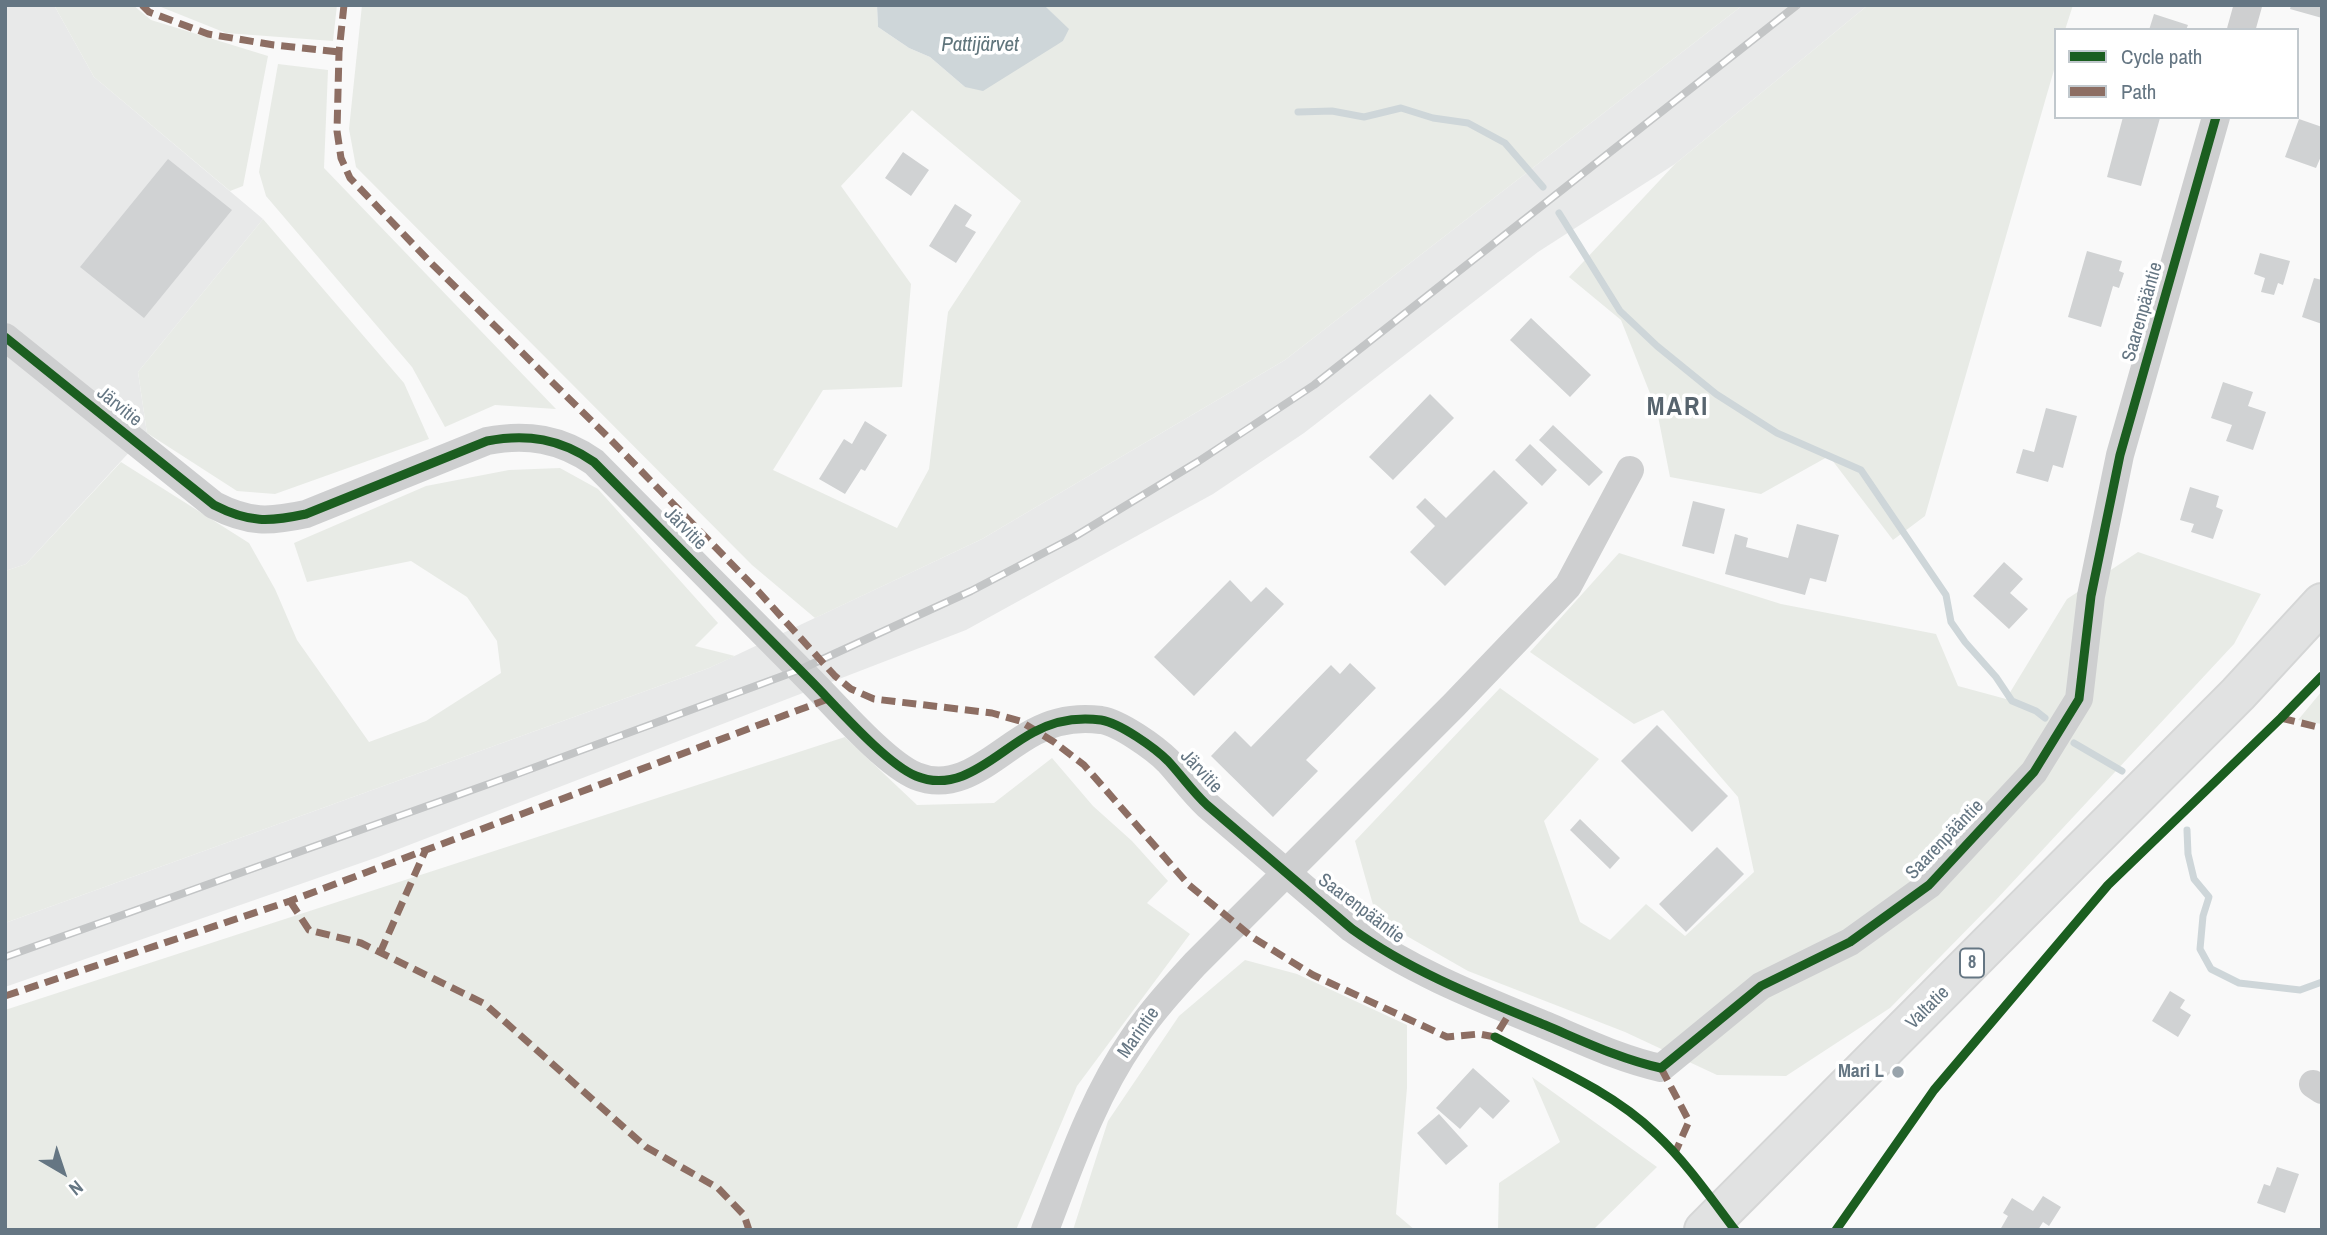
<!DOCTYPE html>
<html>
<head>
<meta charset="utf-8">
<style>
  body { margin:0 }
  #map { position:relative; width:2327px; height:1235px; overflow:hidden; background:#f9f9f9; font-family:"Archivo Narrow",sans-serif }
  canvas { display:block }
  .frame { position:absolute; inset:0; border:7px solid #657683; pointer-events:none }
  .legend { position:absolute; left:2054px; top:28px; width:245px; height:91px; box-sizing:border-box; background:#fff; border:2px solid #c1c8cd; margin:0; padding:9px 12px; list-style:none; font-size:21px; color:#657683 }
  .legend li { display:flex; align-items:center; gap:14px; height:35px }
  .legend b { width:35px; border:2px solid #c1c8cd }
  .north { position:absolute; left:28px; top:1137px; width:70px; height:70px; -webkit-text-stroke:5px #fff; paint-order:stroke; rotate:141deg; font-size:19px; font-weight:700; line-height:28px; text-align:center; color:#657683 }
  .north::after { content:''; display:block; margin:auto; width:24px; height:32px; background:#657683; clip-path:polygon(50% 0,100% 100%,50% 72%,0 100%) }
</style>
</head>
<body>
<div id="map">
<canvas width="2327" height="1235"></canvas>
<div class="frame"></div>
<ul class="legend">
<li><b style="height:9px;background:#1b5e20"></b>Cycle path</li>
<li><b style="height:9px;background:#8d6e63"></b>Path</li>
</ul>
<div class="north">N</div>
</div>
<script>
const context = document.querySelector('canvas').getContext('2d');
context.lineJoin = 'round';
function paint(path, color) {
  context.fillStyle = color;
  context.fill(path, 'evenodd');
}
function stroke(path, color, width, dash) {
  context.strokeStyle = color;
  context.lineWidth = width;
  context.lineCap = dash ? 'butt' : 'round';
  context.setLineDash(dash || []);
  context.stroke(path);
}
function write(font, color, halo, rows, align = 'center') {
  context.font = font + ' "Archivo Narrow",sans-serif';
  context.lineWidth = 7;
  context.setLineDash([]);
  context.textBaseline = 'middle';
  context.strokeStyle = halo;
  context.fillStyle = color;
  for (const [text, x, y, turn = 0] of rows) {
    context.save();
    context.translate(x, y);
    context.rotate((+turn || 0) * Math.PI / 180);
    context.textAlign = isNaN(turn) ? turn : align;
    if (halo) context.strokeText(text, 0, 0);
    context.fillText(text, 0, 0);
    context.restore();
  }
}
paint(new Path2D(`
  M5,5H54L94,77L263,219L138,372L147,433L26,564L5,571Z
  M1743,5H1868L1675,164L1538,252L1304,433L1213,494L966,630L378,857L5,987V923L709,668L982,539L1285,360Z`), '#e8e9e9');
paint(new Path2D(`
  M54,5H133L151,20L268,56L243,186L230,191L94,77Z
  M156,5H337L333,41L226,33Z
  M362,5H877L878,27L909,48L930,57L965,87L1063,41L1068,29L1044,5H1743L1285,360L982,539L815,618L752,565L356,167L349,129ZM912,110L1021,201L948,312L929,469L897,528L773,470L823,390L902,387L911,284L841,186Z
  M1868,5H2073L2065,30H2056V63L1925,516L1893,540L1829,456L1761,494L1670,477L1657,411L1621,320L1569,277L1675,164Z
  M278,64L328,70L324,168L556,409L495,405L445,427L412,367L266,196L259,172Z
  M263,219L404,383L429,439L275,494L237,491L147,433L138,372Z
  M121,462L249,543L275,589L297,640L369,742L426,721L501,673L497,641L467,597L411,561L307,582L294,543L426,486L509,470L560,468L598,489L718,623L695,646L735,656L709,668L5,923V571L26,564Z
  M2138,552L2261,594L2234,644L1995,901L1890,1008L1786,1076L1717,1075L1625,1032L1468,971L1377,919L1355,841L1500,688L1599,759L1544,821L1580,922L1610,940L1646,904L1685,936L1754,872L1738,797L1663,710L1634,724L1530,652L1619,553L1781,604L1936,634L1958,686L2006,699L2067,599Z
  M2322,691V724L2298,720Z
  M845,737L917,805L994,803L1052,758L1093,806L1132,841L1168,881L1147,903L1190,934L1077,1086L1016,1230H5V1010Z
  M1245,960L1297,974L1407,1025V1088L1396,1214L1415,1230H1073L1108,1121L1179,1016Z
  M1532,1077L1657,1167L1593,1230H1498L1499,1183L1560,1142Z`), '#e8ebe6');
paint(new Path2D(`
  M877,5H1044L1069,29L1063,41L983,91L965,87L930,57L909,48L878,27Z`), '#ced6d9');
stroke(new Path2D(`
  M1298,112L1332,111L1364,117L1401,108L1433,118L1468,123L1505,143L1543,187
  M1559,213L1620,311L1657,346L1716,394L1777,433L1861,470L1946,595L1951,622L1965,642L1996,677L2012,701L2036,711L2045,718
  M2074,743L2122,771
  M2187,830L2188,854L2194,879L2209,897L2203,916L2200,949L2211,969L2239,983L2300,990L2322,982`), '#ced6d9', 7);
paint(new Path2D(`
  M2291,5H2322V18L2290,9Z
  M2154,14L2188,25L2186,30H2149Z
  M2123,117L2160,118L2141,186L2107,177Z
  M2299,119L2322,127V154L2316,168L2285,157Z
  M903,152L929,170L911,196L885,178Z
  M168,159L232,210L144,318L80,267Z
  M955,204L972,215L965,226L976,232L956,263L929,246Z
  M2087,251L2122,261L2119,271L2124,273L2119,288L2113,286L2101,327L2068,317Z
  M2260,253L2290,261L2283,285L2278,283L2274,295L2261,292L2265,278L2254,274Z
  M2314,278L2322,280V324L2302,317Z
  M1531,318L1591,375L1570,397L1510,340Z
  M2223,382L2253,392L2248,406L2266,412L2253,450L2226,441L2232,425L2211,418Z
  M1430,394L1454,418L1393,480L1369,457Z
  M2046,408L2077,416L2063,468L2053,465L2048,482L2016,473L2023,449L2034,452Z
  M865,421L887,435L865,471L861,469L845,494L819,479L844,439L852,444Z
  M1553,425L1603,472L1589,486L1539,440Z
  M1530,444L1557,470L1542,486L1515,460Z
  M1494,470L1528,503L1445,586L1410,552L1435,526L1416,507L1425,498L1446,518Z
  M2190,487L2219,496L2216,507L2223,510L2213,539L2191,532L2194,524L2180,520Z
  M1693,501L1725,509L1714,554L1682,546Z
  M1797,524L1839,535L1826,582L1810,578L1805,595L1725,574L1735,534L1748,538L1746,547L1788,558Z
  M2004,562L2023,579L2010,593L2028,609L2009,629L1973,596Z
  M1230,580L1251,602L1266,587L1284,604L1194,696L1154,657Z
  M1350,663L1376,688L1306,760L1318,771L1273,817L1211,756L1235,731L1251,747L1331,665L1340,674Z
  M1657,725L1728,796L1692,832L1621,761Z
  M1580,819L1620,858L1610,869L1570,830Z
  M1717,847L1744,874L1686,932L1659,904Z
  M2170,991L2185,1000L2180,1008L2191,1015L2178,1037L2152,1021Z
  M1473,1068L1510,1101L1493,1119L1480,1107L1460,1129L1436,1108Z
  M1439,1114L1468,1146L1446,1165L1417,1133Z
  M2277,1167L2299,1174L2285,1213L2257,1203L2264,1184L2270,1186Z
  M2043,1196L2061,1207L2049,1226L2043,1222L2038,1230H2000L2008,1216L2003,1213L2012,1198L2033,1211Z`), '#d0d2d3');
const highway = new Path2D(`
  M1704,1230L2238,694L2322,603`);
stroke(highway, '#d5d6d6', 42);
stroke(new Path2D(`
  M2241,30L2248,5
  M5,337L214,505C249,523 269,522 306,514L487,441C527,433 561,439 594,462C666,535 738,608 811,681C836,706 885,763 916,776C962,795 997,751 1034,732C1054,721 1078,717 1101,720C1120,723 1155,748 1168,761C1181,775 1193,792 1207,805C1255,846 1304,888 1352,929C1410,971 1479,998 1545,1025C1583,1041 1620,1059 1661,1068L1761,986L1850,942L1929,885L2034,772L2079,699L2091,596L2120,455L2216,117
  M2313,1084L2322,1090
  M1045,1230C1070,1165 1093,1097 1133,1039C1151,1012 1173,988 1195,964L1454,705L1568,586L1630,470`), '#cecfd0', 28);
stroke(highway, '#e1e2e2', 38);
const rail = new Path2D(`
  M5,957L514,775L799,670L971,591L1074,537L1199,461L1314,385L1797,5`);
stroke(rail, '#c3c5c6', 8);
stroke(rail, '#fff', 5, [16]);
stroke(new Path2D(`
  M142,5L149,12L208,34L274,45L339,52
  M344,5L339,52L337,131L341,158L350,178L432,264L611,440L758,591L835,676L851,689L874,699L992,713L1020,721L1054,742L1084,765L1189,885L1252,937L1313,975L1447,1037L1479,1034L1495,1037L1511,1011
  M2281,718L2322,728
  M290,901L309,930L361,943L485,1004L646,1147L718,1188L744,1215L749,1230
  M380,953L426,849
  M5,996L290,901L828,699
  M1661,1068L1689,1121L1675,1153`), '#8d6e63', 7, [14, 7]);
stroke(new Path2D(`
  M5,337L214,505C249,523 269,522 306,514L487,441C527,433 561,439 594,462C666,535 738,608 811,681C836,706 885,763 916,776C962,795 997,751 1034,732C1054,721 1078,717 1101,720C1120,723 1155,748 1168,761C1181,775 1193,792 1207,805C1255,846 1304,888 1352,929C1410,971 1479,998 1545,1025C1583,1041 1620,1059 1661,1068L1761,986L1850,942L1929,885L2034,772L2079,699L2091,596L2120,455L2216,117
  M1495,1037C1549,1065 1612,1091 1656,1134C1686,1162 1710,1197 1735,1230
  M1836,1230L1934,1090L2108,885L2281,718L2322,676`), '#1b5e20', 9);
for (const [x, y, r, color] of [
  [1898,1072,7,"#99a4ac"]
]) {
  const dot = new Path2D();
  dot.arc(x, y, r, 0, 2 * Math.PI);
  context.fillStyle = color;
  context.fill(dot);
  stroke(dot, '#fff', 2.5);
}
for (const [x, y, w] of [
  [1972,963,24]
]) {
  const box = new Path2D();
  box.roundRect(x - w / 2, y - 14.5, w, 29, 5);
  context.fillStyle = '#fff';
  context.fill(box);
  stroke(box, '#657683', 2);
}
write('bold 18px', '#657683', null, [
  ["8",1972,963]
]);
write('19px', '#657683', '#fff', [
  ["Saarenpääntie",2143,312,-74],
  ["Järvitie",119,407,39],
  ["Järvitie",685,529,45],
  ["Järvitie",1201,772,47],
  ["Saarenpääntie",1945,840,-46],
  ["Saarenpääntie",1361,909,37],
  ["Valtatie",1928,1008,-45],
  ["Marintie",1139,1033,-55]
]);
write('bold 19px', '#657683', '#fff', [
  ["Mari L",1884,1072]
], 'right');
write('italic 21px', '#60757c', '#fff', [
  ["Pattijärvet",980,45]
]);
context.letterSpacing = '2px';
write('bold 26px', '#57646e', '#fff', [
  ["MARI",1678,408]
]);
context.letterSpacing = '0px';
</script>
</body>
</html>
